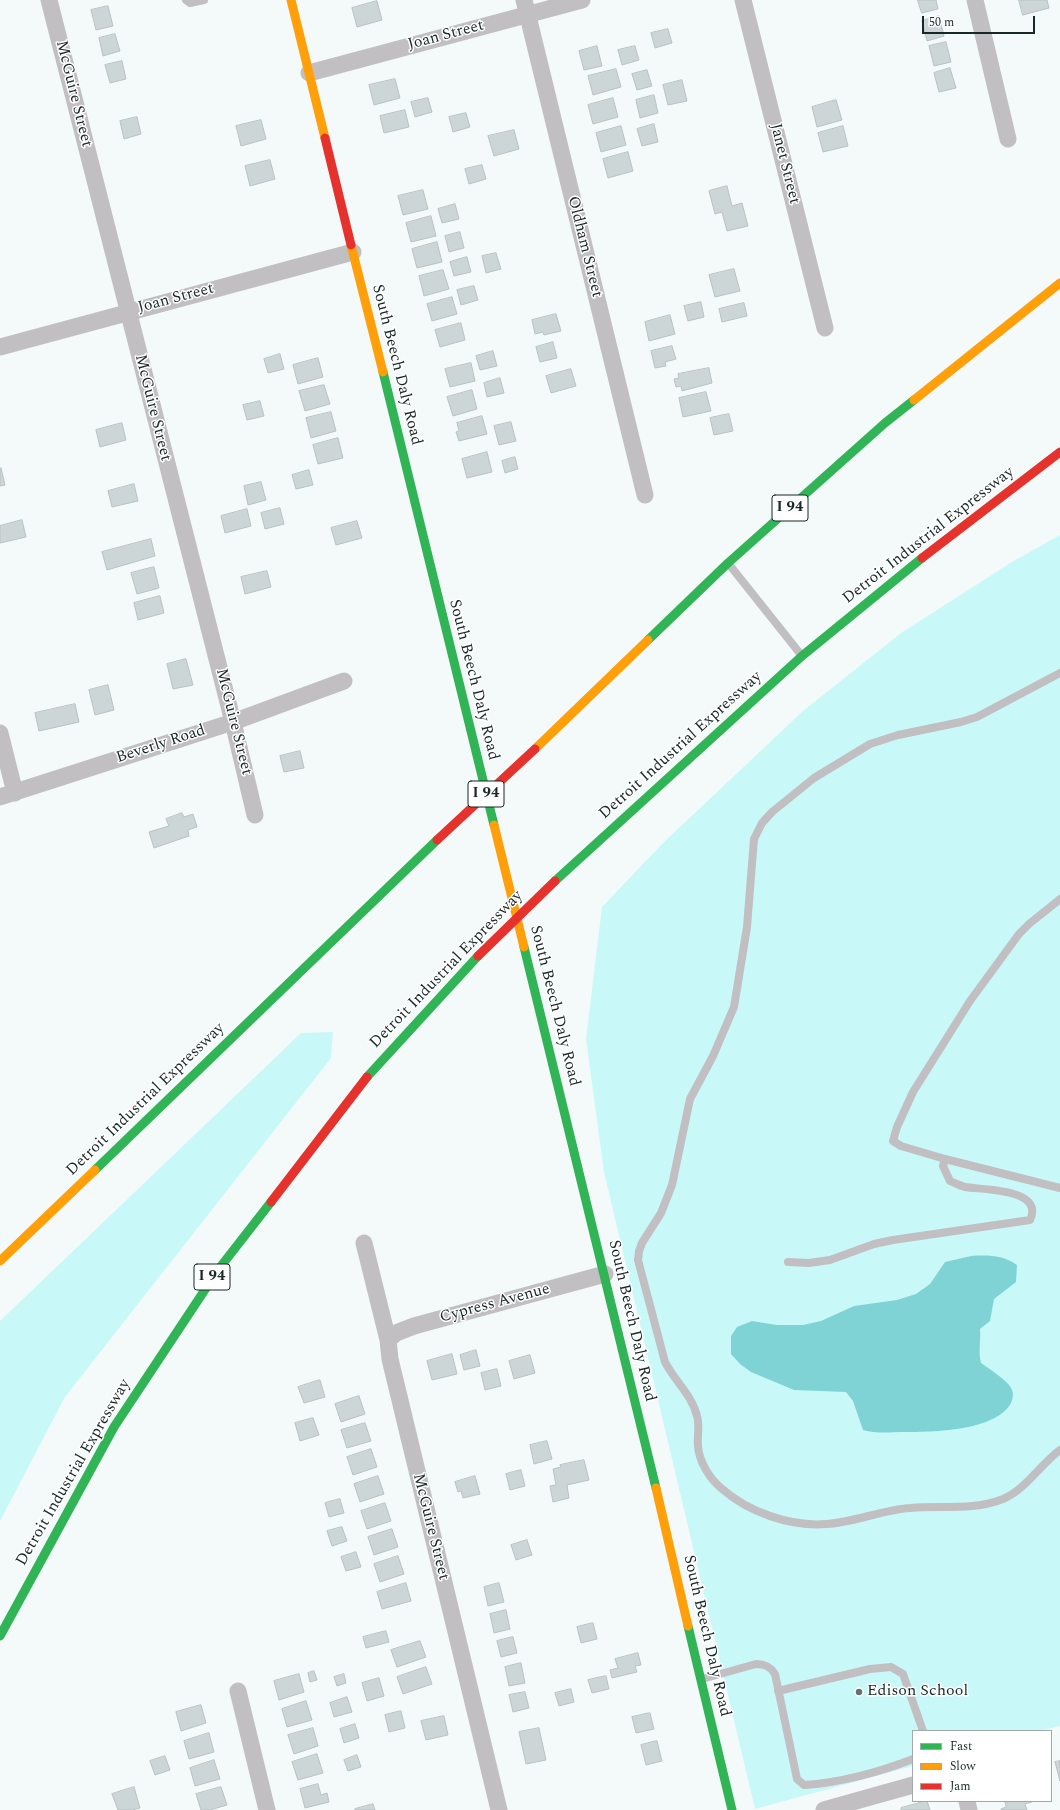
<!DOCTYPE html>
<html>
<head>
<meta charset="utf-8">
<style>
  body { margin:0 }
  #map { position:relative; width:1060px; height:1810px; overflow:hidden; background:#f4fafa; font-family:Spectral,serif }
  canvas { display:block }
  .legend { position:absolute; left:912px; top:1730px; width:140px; height:72px; box-sizing:border-box; background:#fff; border:1px solid #a3a9a9; margin:0; padding:5px 7px; list-style:none; font-size:12px; color:#192727 }
  .legend li { display:flex; align-items:center; gap:8px; height:20px }
  .legend b { width:20px; border:1px solid #a3a9a9 }
  .scale { position:absolute; left:922px; top:16px; width:113px; height:18px; box-sizing:border-box; border:2px solid #192727; border-top:0; padding-left:5px; font-size:12px; line-height:14px; white-space:nowrap; color:#192727; -webkit-text-stroke:3px #fff; paint-order:stroke }
</style>
</head>
<body>
<div id="map">
<canvas width="1060" height="1810"></canvas>
<ul class="legend">
<li><b style="height:5px;background:#30b455"></b>Fast</li>
<li><b style="height:5px;background:#ff9f0a"></b>Slow</li>
<li><b style="height:5px;background:#e5322d"></b>Jam</li>
</ul>
<div class="scale">50 m</div>
</div>
<script>
const context = document.querySelector('canvas').getContext('2d');
context.lineJoin = 'round';
function paint(path, color) {
  context.fillStyle = color;
  context.fill(path, 'evenodd');
}
function stroke(path, color, width, dash) {
  context.strokeStyle = color;
  context.lineWidth = width;
  context.lineCap = dash ? 'butt' : 'round';
  context.setLineDash(dash || []);
  context.stroke(path);
}
function write(font, color, halo, rows, align = 'center') {
  context.font = font + ' Spectral,serif';
  context.lineWidth = 3;
  context.setLineDash([]);
  context.textBaseline = 'middle';
  context.strokeStyle = halo;
  context.fillStyle = color;
  for (const [text, x, y, turn = 0] of rows) {
    context.save();
    context.translate(x, y);
    context.rotate((+turn || 0) * Math.PI / 180);
    context.textAlign = isNaN(turn) ? turn : align;
    if (halo) context.strokeText(text, 0, 0);
    context.fillText(text, 0, 0);
    context.restore();
  }
}
paint(new Path2D(`
  M1060,535V1726L1040,1731H913V1766L755,1809L604,1172L586,1039L602,907L663,843L803,711L901,633L1012,562Z
  M333,1032L331,1058L65,1397L0,1521V1321L301,1033Z`), '#c9f8f9');
paint(new Path2D(`
  M971,1256C989,1255 1002,1255 1017,1265L1016,1282L994,1299L990,1321L980,1329C981,1342 978,1351 981,1363C988,1368 1008,1381 1011,1388C1014,1392 1013,1399 1011,1403C996,1431 933,1432 905,1432C890,1432 877,1434 863,1430L853,1401L846,1392L794,1390L751,1372L740,1364L731,1354V1336L737,1327L752,1321L777,1325H803L821,1321L854,1306L897,1300L916,1294L930,1284L945,1262Z`), '#80d3d5');
const building = new Path2D(`
  M918,0H936L938,9L922,13Z
  M1019,0H1047L1049,8L1023,15Z
  M377,1L382,20L357,27L352,8Z
  M108,6L113,26L96,30L91,10Z
  M939,16L944,36L927,41L922,21Z
  M668,29L672,43L655,48L651,33Z
  M115,34L120,51L103,56L99,38Z
  M946,42L951,62L934,66L929,46Z
  M597,46L602,66L584,70L579,51Z
  M635,46L639,60L622,65L618,50Z
  M122,61L126,79L110,83L105,65Z
  M950,68L956,88L939,92L934,73Z
  M616,69L621,87L593,95L588,76Z
  M647,70L652,86L637,90L632,74Z
  M395,79L400,98L374,105L369,85Z
  M682,80L687,101L668,105L663,85Z
  M654,95L658,113L640,118L636,100Z
  M428,98L432,112L415,117L411,102Z
  M613,98L618,117L593,124L588,105Z
  M836,100L842,120L817,127L812,107Z
  M405,110L409,127L384,133L380,116Z
  M466,113L470,127L453,132L449,117Z
  M137,117L141,134L124,139L120,121Z
  M261,120L266,139L241,146L236,126Z
  M654,124L658,142L642,146L637,129Z
  M621,126L626,145L601,152L596,133Z
  M843,126L848,146L823,152L818,133Z
  M514,130L519,149L494,156L488,136Z
  M628,152L633,171L608,178L603,159Z
  M270,160L275,179L250,186L245,166Z
  M482,165L486,179L469,184L465,169Z
  M727,186L732,206L742,203L748,226L727,231L722,212L715,214L709,191Z
  M423,190L428,209L403,215L398,196Z
  M455,204L459,219L442,223L438,209Z
  M431,216L436,236L411,242L406,223Z
  M460,232L464,248L449,252L445,236Z
  M437,242L442,262L417,268L412,249Z
  M496,253L501,269L486,273L482,256Z
  M467,257L471,272L454,276L450,262Z
  M734,269L740,291L715,297L709,275Z
  M443,270L449,289L424,296L419,276Z
  M474,286L478,300L461,305L457,290Z
  M452,297L457,314L432,321L427,304Z
  M701,302L704,317L688,321L684,306Z
  M744,303L747,316L722,322L719,309Z
  M556,314L561,331L544,335L543,332L535,334L532,320Z
  M670,315L675,334L649,341L645,322Z
  M461,323L465,340L440,347L435,330Z
  M553,342L557,358L540,362L536,347Z
  M672,346L676,359L665,362L666,366L655,368L651,351Z
  M493,351L497,366L480,370L476,356Z
  M280,354L284,369L268,373L264,359Z
  M318,358L323,377L298,384L293,365Z
  M471,363L475,381L450,387L445,369Z
  M709,368L712,383L682,391L681,386L676,387L674,379L679,378L678,374Z
  M571,369L576,386L551,393L546,376Z
  M500,378L504,393L487,397L484,383Z
  M324,385L330,404L305,411L299,391Z
  M472,390L477,409L453,416L447,397Z
  M706,392L711,411L683,417L679,398Z
  M260,401L264,416L247,420L243,405Z
  M331,412L336,431L311,438L306,418Z
  M729,414L733,431L714,435L710,418Z
  M482,416L487,434L459,441L456,432L459,431L457,423Z
  M511,422L516,441L499,445L494,426Z
  M122,423L126,440L100,447L96,430Z
  M338,438L343,458L318,464L313,445Z
  M487,452L492,472L467,478L462,459Z
  M515,457L518,469L505,473L502,461Z
  M1,468L5,485L0,486V469Z
  M309,470L313,485L296,489L292,475Z
  M261,482L266,500L248,505L244,486Z
  M134,484L138,501L112,507L108,491Z
  M280,508L284,524L265,529L261,513Z
  M247,509L251,526L225,533L221,516Z
  M22,520L26,537L0,543V526Z
  M357,521L362,538L336,545L331,528Z
  M151,539L155,556L107,570L102,552Z
  M154,567L159,588L137,594L131,573Z
  M267,571L271,587L245,594L241,577Z
  M160,596L164,613L138,620L134,603Z
  M186,659L193,685L173,689L167,664Z
  M108,685L114,710L95,715L89,690Z
  M75,704L79,722L39,731L35,713Z
  M300,751L304,768L284,772L280,756Z
  M182,813L184,817L193,814L197,827L188,830L189,836L154,848L149,832L169,826L166,819Z
  M476,1350L480,1366L464,1370L460,1355Z
  M452,1354L457,1374L432,1380L427,1361Z
  M530,1355L535,1373L514,1379L509,1361Z
  M497,1369L501,1386L485,1390L481,1373Z
  M320,1380L325,1397L304,1403L298,1387Z
  M359,1396L365,1414L341,1422L335,1404Z
  M313,1418L319,1435L300,1441L295,1423Z
  M365,1423L371,1441L347,1448L341,1430Z
  M547,1441L552,1459L534,1464L530,1445Z
  M371,1449L377,1467L353,1475L347,1457Z
  M584,1460L589,1480L567,1485L569,1498L553,1502L550,1486L556,1485L553,1469L561,1467L560,1465Z
  M521,1470L525,1486L510,1490L506,1474Z
  M378,1476L384,1494L360,1502L354,1484Z
  M475,1476L480,1494L463,1498L461,1491L458,1492L455,1482Z
  M340,1499L344,1513L329,1517L325,1503Z
  M385,1503L391,1521L367,1529L361,1511Z
  M342,1527L347,1541L332,1546L327,1531Z
  M392,1529L398,1547L374,1555L368,1537Z
  M527,1540L532,1555L516,1560L511,1545Z
  M356,1552L361,1567L346,1571L341,1557Z
  M398,1556L404,1574L380,1582L374,1564Z
  M406,1583L411,1601L382,1609L377,1592Z
  M499,1583L504,1602L488,1606L484,1587Z
  M506,1610L510,1629L494,1633L490,1614Z
  M593,1623L597,1639L581,1643L577,1627Z
  M386,1631L389,1642L366,1648L363,1637Z
  M513,1637L517,1653L501,1657L497,1641Z
  M420,1641L426,1657L397,1667L391,1650Z
  M638,1653L641,1665L635,1666L637,1672L612,1678L610,1670L618,1668L615,1659Z
  M521,1663L525,1683L509,1686L505,1667Z
  M426,1667L432,1684L403,1694L397,1677Z
  M314,1671L317,1680L310,1682L308,1673Z
  M299,1674L304,1692L279,1700L274,1681Z
  M344,1674L346,1683L337,1686L334,1677Z
  M606,1676L609,1689L592,1693L588,1680Z
  M379,1678L384,1696L367,1701L362,1683Z
  M571,1689L574,1702L559,1706L555,1693Z
  M525,1692L529,1708L513,1712L509,1695Z
  M347,1697L352,1712L334,1717L330,1703Z
  M306,1701L312,1720L287,1727L282,1709Z
  M201,1705L206,1723L181,1731L176,1712Z
  M401,1711L405,1728L389,1732L385,1715Z
  M650,1713L654,1729L636,1733L632,1717Z
  M444,1716L448,1735L426,1740L421,1721Z
  M355,1724L359,1738L344,1743L340,1729Z
  M313,1728L318,1746L294,1754L288,1735Z
  M539,1728L546,1760L526,1764L519,1732Z
  M209,1733L214,1752L189,1759L184,1741Z
  M657,1741L662,1761L646,1765L641,1745Z
  M317,1754L323,1773L298,1780L292,1762Z
  M357,1755L361,1767L348,1771L344,1760Z
  M165,1756L170,1770L155,1775L150,1761Z
  M214,1760L220,1779L195,1786L190,1768Z
  M1060,1761V1781L1055,1762Z
  M318,1784L321,1795L327,1793L329,1802L305,1808L300,1789Z
  M134,1787L140,1808L132,1810H118L112,1794Z
  M221,1787L227,1805L210,1810H201L196,1794Z
  M927,1801L930,1810H901V1808Z
  M1005,1801H1032V1802L1025,1804L1027,1810H1001V1809L1006,1807Z
  M373,1804L375,1810H355V1809Z`);
paint(building, '#cdd6d7');
stroke(building, '#b9c2c2', 1);
stroke(new Path2D(`
  M186,0L190,3L204,0
  M728,563L802,656
  M1060,673L977,717L961,722L898,735L870,744L814,778L772,812L762,823L754,839L747,927L734,1007L713,1056L690,1099L672,1185L661,1213L642,1243L639,1251L638,1260L665,1362C674,1380 692,1395 697,1416C700,1425 697,1436 698,1446C699,1461 709,1478 721,1488C748,1512 790,1527 827,1524C855,1522 882,1510 910,1508C941,1505 973,1511 1003,1499C1026,1489 1040,1465 1060,1450
  M945,1159L901,1146L893,1141L897,1127L913,1092L970,1001L1019,934L1029,924L1060,899
  M788,1262L809,1263L830,1260L874,1244L893,1240L1030,1220C1045,1188 981,1190 965,1187C960,1186 955,1183 950,1181L943,1166L945,1159L1060,1188
  M702,1679L756,1664C764,1664 770,1666 775,1674L797,1779L804,1785C839,1783 880,1772 913,1759
  M778,1691L870,1669L891,1667L903,1674L923,1731`), '#c2bfc2', 8);
stroke(new Path2D(`
  M49,0L233,722L255,815
  M524,0L645,495
  M743,0L825,328
  M975,0L1008,139
  M309,73L582,0
  M0,347L353,252
  M0,733L15,793
  M0,797L233,722L344,681
  M364,1243L388,1340L390,1359L499,1810
  M388,1340L396,1333L414,1326L605,1274
  M238,1691L267,1810
  M967,1801L969,1810
  M824,1810L913,1785`), '#c2bfc2', 17);
stroke(new Path2D(`
  M383,372L494,825
  M648,640L728,563L885,423L914,400
  M555,881L802,656L922,558
  M524,947L656,1488
  M367,1077L478,956
  M95,1170L437,840
  M688,1626L732,1810
  M0,1636L114,1427L218,1270L271,1202`), '#30b455', 9);
stroke(new Path2D(`
  M291,0L325,138
  M351,245L383,372
  M914,400L1060,283
  M535,749L648,640
  M494,825L524,947
  M0,1261L95,1170
  M656,1488L688,1626`), '#ff9f0a', 9);
stroke(new Path2D(`
  M325,138L351,245
  M922,558L1060,452
  M271,1202L367,1077`), '#e5322d', 9);
stroke(new Path2D(`
  M437,840L535,749
  M478,956L555,881`), '#e5322d', 9);
for (const [x, y, r, color] of [
  [859,1692,4,"#667171"]
]) {
  const dot = new Path2D();
  dot.arc(x, y, r, 0, 2 * Math.PI);
  context.fillStyle = color;
  context.fill(dot);
  stroke(dot, '#fff', 1.5);
}
for (const [x, y, w] of [
  [790,508,36],
  [486,794,36],
  [212,1277,36]
]) {
  const box = new Path2D();
  box.roundRect(x - w / 2, y - 13, w, 26, 3);
  context.fillStyle = '#fff';
  context.fill(box);
  stroke(box, '#192727', 1);
}
write('bold 15px', '#192727', null, [
  ["I 94",790,508],
  ["I 94",486,794],
  ["I 94",212,1277]
]);
write('16px', '#192727', '#fff', [
  ["Joan Street",446,36,-15],
  ["McGuire Street",73,94,76],
  ["Janet Street",784,164,76],
  ["Oldham Street",584,247,76],
  ["Joan Street",176,299,-15],
  ["South Beech Daly Road",396,365,76],
  ["McGuire Street",152,408,76],
  ["Detroit Industrial Expressway",929,536,-38],
  ["South Beech Daly Road",473,680,76],
  ["McGuire Street",233,722,76],
  ["Beverly Road",161,745,-18],
  ["Detroit Industrial Expressway",681,746,-42],
  ["Detroit Industrial Expressway",447,970,-46],
  ["South Beech Daly Road",554,1006,76],
  ["Detroit Industrial Expressway",146,1100,-44],
  ["Cypress Avenue",495,1304,-15],
  ["South Beech Daly Road",631,1321,77],
  ["Detroit Industrial Expressway",74,1473,-60],
  ["McGuire Street",430,1527,76],
  ["South Beech Daly Road",706,1636,77]
]);
write('16px', '#192727', '#fff', [
  ["Edison School",867,1692]
], 'left');
</script>
</body>
</html>
